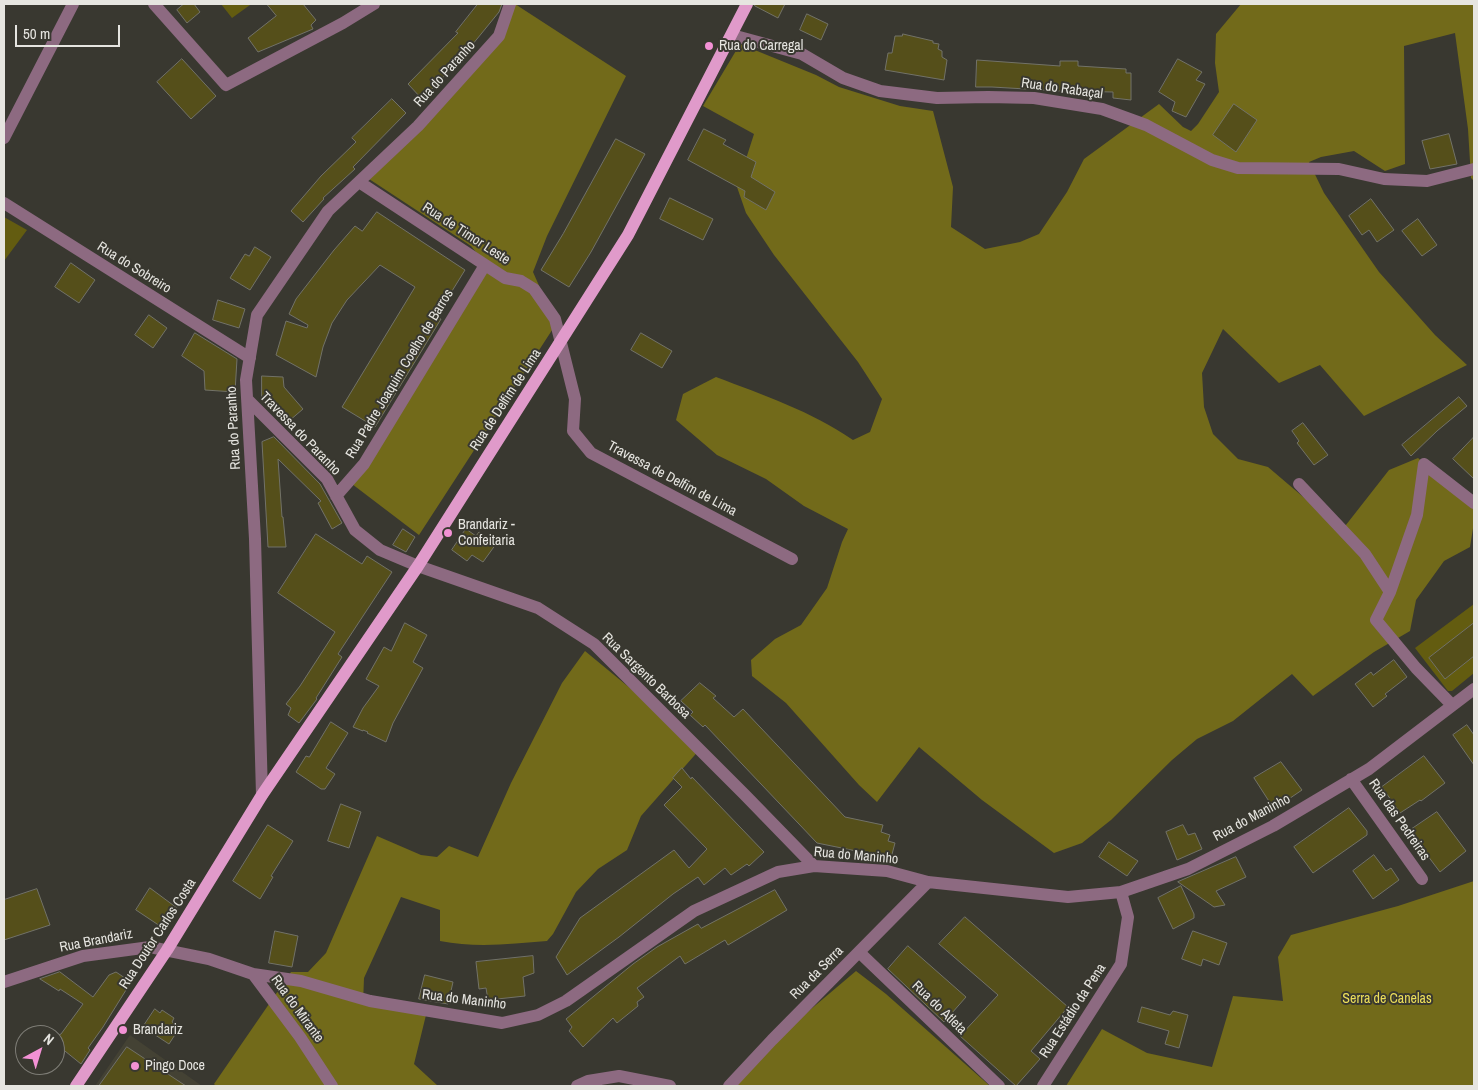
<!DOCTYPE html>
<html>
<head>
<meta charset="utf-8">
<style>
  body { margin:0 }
  #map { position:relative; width:1478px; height:1090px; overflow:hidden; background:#393830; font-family:"Archivo Narrow",sans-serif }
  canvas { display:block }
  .frame { position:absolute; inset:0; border:5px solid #e6e5e0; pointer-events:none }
  .north { position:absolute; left:15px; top:1025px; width:50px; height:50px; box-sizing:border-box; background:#393830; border:1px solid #7e7d76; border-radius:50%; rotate:39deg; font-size:14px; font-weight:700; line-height:20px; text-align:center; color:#e6e5e0 }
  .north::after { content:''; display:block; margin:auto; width:18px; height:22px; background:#f391d5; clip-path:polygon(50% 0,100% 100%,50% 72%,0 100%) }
  .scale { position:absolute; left:15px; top:25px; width:105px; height:22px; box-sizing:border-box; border:2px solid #e6e5e0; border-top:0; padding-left:6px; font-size:15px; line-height:18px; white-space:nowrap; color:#e6e5e0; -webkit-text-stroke:4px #393830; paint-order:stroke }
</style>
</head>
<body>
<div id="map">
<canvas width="1478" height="1090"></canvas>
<div class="frame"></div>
<div class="north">N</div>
<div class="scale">50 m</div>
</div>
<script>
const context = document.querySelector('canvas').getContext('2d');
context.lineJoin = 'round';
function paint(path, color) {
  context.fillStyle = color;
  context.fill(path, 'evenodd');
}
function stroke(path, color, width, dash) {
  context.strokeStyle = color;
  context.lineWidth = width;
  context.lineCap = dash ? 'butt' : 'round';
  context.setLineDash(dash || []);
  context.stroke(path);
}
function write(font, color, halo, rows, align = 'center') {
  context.font = font + ' "Archivo Narrow",sans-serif';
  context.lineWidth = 4;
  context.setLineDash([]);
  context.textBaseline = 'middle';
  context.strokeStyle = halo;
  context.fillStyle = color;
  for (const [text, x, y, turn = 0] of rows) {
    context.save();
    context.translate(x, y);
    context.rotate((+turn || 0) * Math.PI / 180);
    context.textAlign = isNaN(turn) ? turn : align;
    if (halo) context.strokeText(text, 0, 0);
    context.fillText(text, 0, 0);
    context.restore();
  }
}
paint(new Path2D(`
  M130,1035L202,1086H95Z`), '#444234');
paint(new Path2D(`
  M221,4H249L250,5L232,18Z
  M4,217L27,230L4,261Z
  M1474,604V623L1429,658L1445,679L1474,656V673L1452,691H1448L1415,648Z`), '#635c10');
paint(new Path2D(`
  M515,4L626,76L547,236L533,272L556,324L419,535L352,484L487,266L471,246L363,175L474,64Z
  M1241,4H1474V181L1471,178L1468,129L1455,33L1404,46L1405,164L1385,171L1354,151L1321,157L1309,162L1324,193L1379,272L1435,335L1467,365L1364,416L1320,365L1279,383L1223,329L1202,373L1204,407L1213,434L1238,459L1268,467L1342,530L1389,470L1418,458L1474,506V522L1470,547L1444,561L1416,600L1410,631L1374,652L1313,696L1292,674L1233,721L1197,739L1172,760L1111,820L1082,843L1054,853L982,800L919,747L877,802L859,785L786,703L752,676L751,660L775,639L801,625L827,588L842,542L848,529L804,506L766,479L717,455L676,420L683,394L716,377C763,395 811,411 853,440L870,432L882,399L858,362L774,255L746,213L737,187L754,134L703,106L740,44L816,75L839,87L900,106L933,111L953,187L951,227L985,249L1020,242L1039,234L1067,192L1084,159L1159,104L1183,127L1191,131L1198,124L1219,92L1215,63L1216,34Z
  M585,651L648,703L701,748L641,816L627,850L598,869L576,892L553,934L547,941C512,944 475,948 440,941V910L401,897L364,978L363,1004L426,1015L414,1064L438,1086H216L214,1084L291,972H308L326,953L377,836L421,855L437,857L449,846L478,857L511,783L562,683Z
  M1474,881V1086H1066L1102,1029L1147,1053L1212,1067L1233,996L1283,1001L1278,957L1291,935L1398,906Z
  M856,971L886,994L990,1086H723L726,1081Z`), '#726a1a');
const building = new Path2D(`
  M184,4H194L200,12L187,23L177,10Z
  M267,4H303L316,20L311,25L313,29L258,52L248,38L276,16Z
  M478,4H502L499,12L459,61L422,99L408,84L458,33L456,32Z
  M755,4H785L778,18L755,6Z
  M807,14L828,24L821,40L800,30Z
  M903,34L933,41V43L939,44L938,49L942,51V57L947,60L944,80L885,70L888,53H892L895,36H902Z
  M182,59L216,96L191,119L157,82Z
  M1178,59L1202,72L1196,80L1205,84L1186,117L1172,111L1175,102L1159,92Z
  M977,60L1060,66V61H1078V66L1126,69V73H1131V100L1113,98V92L1060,91L992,87H976Z
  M392,99L406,113L353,167L355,169L323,198L324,199L303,222L291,211L321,176L356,142L352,138Z
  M1234,104L1257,120L1236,152L1213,135Z
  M704,129L726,140L723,144L756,162L751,177L775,192L766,210L744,197L745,191L688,160Z
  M1449,134L1457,164L1430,169L1422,141Z
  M616,139L645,154L591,252L569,287L541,270L563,234Z
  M670,198L713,219L703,240L660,219Z
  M1371,199L1394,230L1377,242L1369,230L1362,235L1349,216Z
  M377,212L465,270L436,317L441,319L375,427L342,407L415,287L380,265L347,300L332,323L323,347L316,377L276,355L286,321L307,328L308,325L289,314L296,299L334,250L355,226L362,231Z
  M1418,219L1437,245L1422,256L1402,231Z
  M255,247L271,257L250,290L230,278L245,254L249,256Z
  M71,263L95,280L79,303L55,287Z
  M218,300L245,309L239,328L213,320Z
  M149,315L167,328L153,348L135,335Z
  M195,333L237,359L235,392L205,390L204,371L182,356Z
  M641,333L672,351L662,368L631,350Z
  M262,376L283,377L284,387L303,409L289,421L269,397H262Z
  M1459,397L1467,406L1437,431L1411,456L1402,445Z
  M1303,423L1328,455L1314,465L1297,443L1299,441L1292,431Z
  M274,437L320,484L342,523L332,529L318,503L321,501L278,459L282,517H283L286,547H268L262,442Z
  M1474,437V479L1453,459Z
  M403,529L415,537L406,552L393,545Z
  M466,529L476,536L479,532L496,544L483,562L472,555L467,561L452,550Z
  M316,534L362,564L367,556L392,572L338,654L342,657L316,698L317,699L299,723L288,715L291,708L286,704L300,686L335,632L278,593Z
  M405,623L427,635L413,662L423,668L393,723L386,742L367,733L368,732L363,730V731L353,727L363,708L379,686L366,679L384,647L391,651Z
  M1474,623V656L1445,679L1429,658Z
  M1394,660L1407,677L1385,694L1387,696L1373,707L1355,684L1371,672L1373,675Z
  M700,683L716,696L713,698L734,717L743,709L845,817L883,825L881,832L890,835L888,841L895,843L891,858L817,843L705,725L703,727L690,715L693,712L681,701Z
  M331,722L348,733L326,768L335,774L325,789H321L296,772L306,756L309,757Z
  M1467,725L1474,735V765L1453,735Z
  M1424,756L1445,783L1421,801L1420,800L1400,813L1382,787Z
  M1281,762L1302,790L1274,809L1254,778Z
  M682,768L691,779L692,777L764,852L749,866L747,864L731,875L725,868L704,885L698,877L673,894L619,937L567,975L556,957L580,918L674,850L689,868L707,849L664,805L682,787L673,778Z
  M341,804L361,812L349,848L328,841Z
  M1349,808L1367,831V835L1313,873L1294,847Z
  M1437,812L1466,851L1440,872L1409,831Z
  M268,825L293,841L271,876L273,877L260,899L233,881Z
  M1183,825L1188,835L1195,833L1202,849L1177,860L1166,832Z
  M1109,842L1138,861L1127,876L1099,857Z
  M1374,855L1386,871L1391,868L1399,880L1373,899L1353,871Z
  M1236,857L1246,877L1216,891L1225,905L1214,907L1178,882Z
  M1181,886L1194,914V918L1173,929L1158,898Z
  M150,888L177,908L163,928L136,910Z
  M37,889L50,925L4,940V900Z
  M775,890L787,910L728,945L725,940L685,964L680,956L637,988L644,997L637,1002L638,1006L617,1023L613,1018L583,1047L569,1031L572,1027L566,1019L633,964L657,947L698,924L701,928Z
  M965,917L1068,1007L1031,1051L1040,1059L1016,1086L960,1036L998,995L939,944Z
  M275,931L298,936L292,967L269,963Z
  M1193,931L1227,943L1219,965L1203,959L1201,966L1182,959Z
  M908,946L966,997L944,1022L888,969Z
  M533,956L534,973L523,977L525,996L488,1000L486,988L479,989L476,962Z
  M60,972L93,997L109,975L116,972L131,982L103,1027L88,1048L90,1050L81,1064L60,1047L58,1048L55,1042V1037L61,1034L83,1004L60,989L59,991L40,979Z
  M425,975L453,982L448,1004L419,999Z
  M1142,1007L1170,1015L1173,1011L1188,1015L1179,1048L1165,1044L1169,1031L1138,1022Z
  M155,1009L160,1013L162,1010L174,1018L172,1022L180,1027L169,1044L143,1027Z
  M127,1047L186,1086H99Z`);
paint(building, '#554f1a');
stroke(building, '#727268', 1);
stroke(new Path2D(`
  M154,4L226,85L343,23L374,4
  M732,35L802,54L843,78L880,91L937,98L988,97L1034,98L1102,109L1146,125L1212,160L1238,168L1339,169L1384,179L1427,181L1474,169
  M4,138L73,4
  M359,182L505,278L521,281L534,289L555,319L575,399L573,431L591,453L792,559
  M4,203L250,358
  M247,399L327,479L355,530L380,550L418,566L538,608L594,644L745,795L814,866
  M1299,484L1365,554L1390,592L1376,620L1416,668L1452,705
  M336,496L364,464L485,265
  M1390,592L1417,515L1424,464L1474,503
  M1351,779L1422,879
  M262,795L255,539L246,380L257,315L328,211L418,126L499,36L510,4
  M859,952L999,1086
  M253,974L301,981L370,1001L502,1023L538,1015L566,1001L694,911L778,872L814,866L887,871L928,882L1068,897L1121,892L1188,869L1273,826L1369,769L1474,689
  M4,982L83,956L150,947L209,959L253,974L300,1037L332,1086
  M577,1086L588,1081L619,1076L670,1086
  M729,1086L772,1040L928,882
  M1043,1086L1121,964L1128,917L1121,892`), '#8d6a81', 12);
stroke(new Path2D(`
  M76,1086L167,950L262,795L418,566L628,235L747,4`), '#e09aca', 12);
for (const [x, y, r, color] of [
  [709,46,5,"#f391d5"],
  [448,533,5,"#f391d5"],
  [123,1030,5,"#f391d5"],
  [135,1066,5,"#f391d5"]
]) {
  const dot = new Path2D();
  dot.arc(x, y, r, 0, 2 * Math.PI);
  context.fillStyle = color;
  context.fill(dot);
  stroke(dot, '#393830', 2);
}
write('14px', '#e6e5e0', '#393830', [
  ["Rua do Carregal",719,46],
  ["Brandariz -",458,525],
  ["Confeitaria",458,541],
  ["Brandariz",133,1030],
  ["Pingo Doce",145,1066]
], 'left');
write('14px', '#e6e5e0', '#393830', [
  ["Rua do Paranho",445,74,-48],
  ["Rua do Rabaçal",1062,89,8],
  ["Rua de Timor Leste",466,234,33],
  ["Rua do Sobreiro",134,268,32],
  ["Rua Padre Joaquim Coelho de Barros",400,374,-59],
  ["Rua de Delfim de Lima",506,400,-57],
  ["Rua do Paranho",234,428,-93],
  ["Travessa do Paranho",300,434,46],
  ["Travessa de Delfim de Lima",672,479,28],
  ["Rua Sargento Barbosa",646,676,44],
  ["Rua do Maninho",1252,818,-28],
  ["Rua das Pedreiras",1399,820,55],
  ["Rua do Maninho",856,856,5],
  ["Rua Doutor Carlos Costa",158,934,-57],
  ["Rua Brandariz",96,941,-11],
  ["Rua da Serra",817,973,-45],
  ["Rua do Maninho",464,1000,7],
  ["Rua do Atleta",939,1008,44],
  ["Rua do Mirante",297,1009,54],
  ["Rua Estádio da Pena",1073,1011,-57]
]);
write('14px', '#eddf5a', '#393830', [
  ["Serra de Canelas",1387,999]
]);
</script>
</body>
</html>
